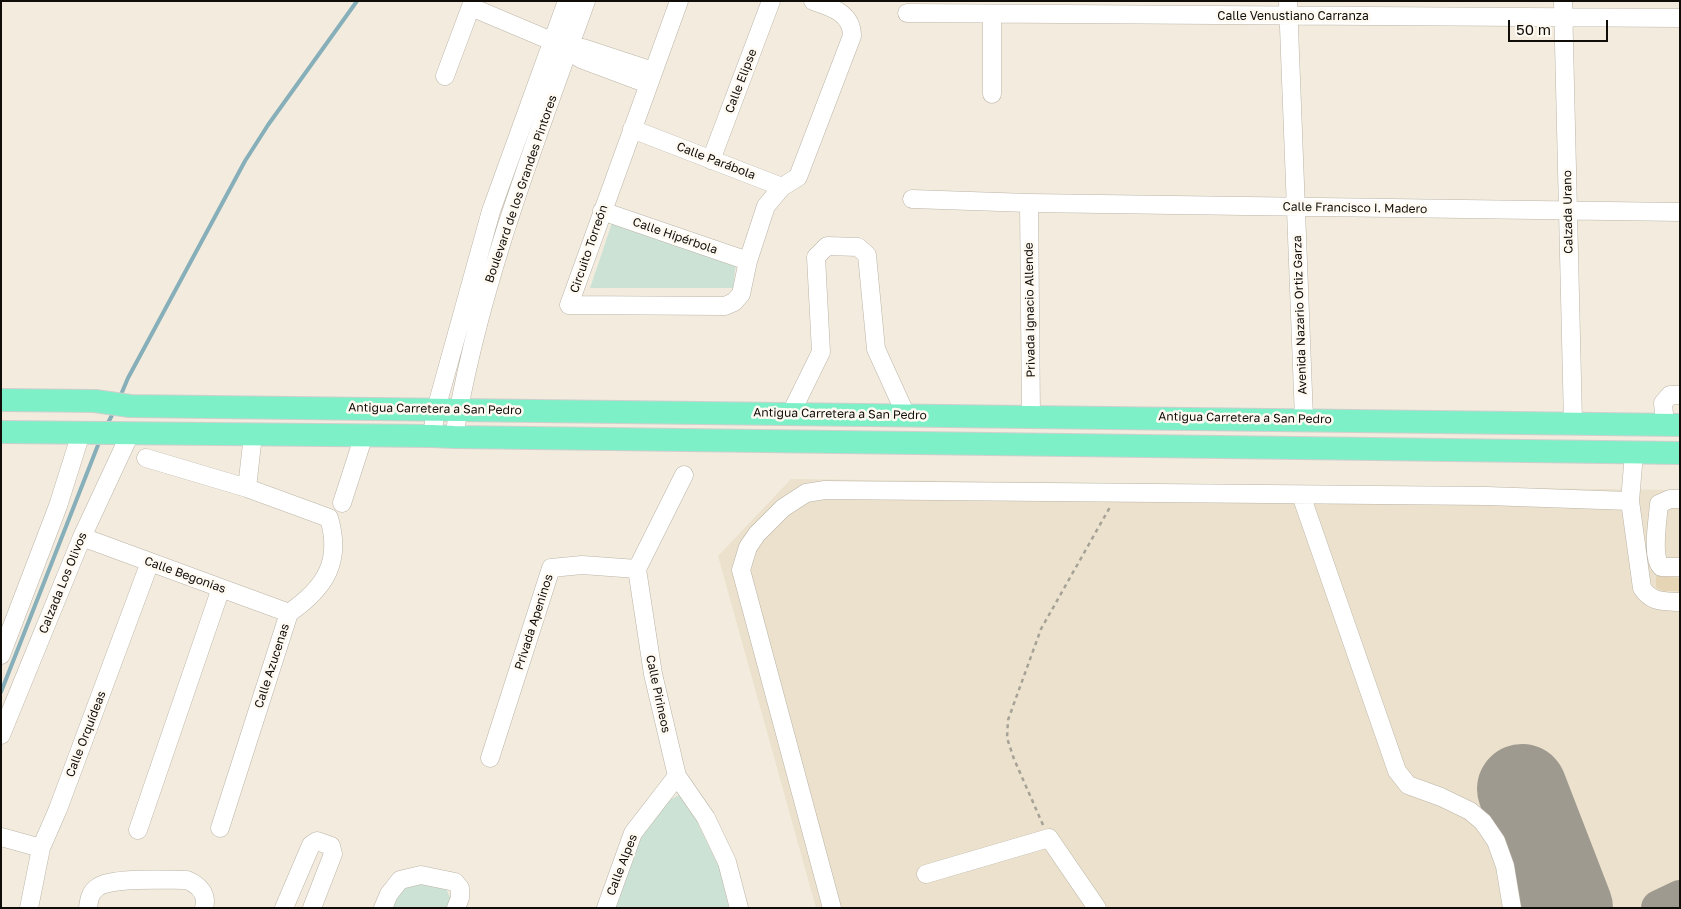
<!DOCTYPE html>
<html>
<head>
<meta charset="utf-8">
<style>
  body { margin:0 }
  #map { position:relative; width:1681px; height:909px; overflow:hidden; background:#f3ecde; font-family:"Golos Text",sans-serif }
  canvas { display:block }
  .frame { position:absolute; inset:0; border:2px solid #100d09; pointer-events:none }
  .scale { position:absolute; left:1508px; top:20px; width:100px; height:22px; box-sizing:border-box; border:2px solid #100d09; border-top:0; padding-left:6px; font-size:15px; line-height:18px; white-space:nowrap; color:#100d09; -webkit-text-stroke:4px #fef9f1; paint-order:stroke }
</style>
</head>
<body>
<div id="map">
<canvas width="1681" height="909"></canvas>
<div class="frame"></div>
<div class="scale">50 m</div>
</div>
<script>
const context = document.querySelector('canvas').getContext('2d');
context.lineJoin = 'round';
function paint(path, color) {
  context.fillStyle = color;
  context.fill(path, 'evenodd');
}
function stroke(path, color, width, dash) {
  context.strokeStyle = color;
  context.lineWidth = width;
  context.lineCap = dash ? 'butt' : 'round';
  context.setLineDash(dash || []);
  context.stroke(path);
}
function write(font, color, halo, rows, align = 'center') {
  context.font = font + ' "Golos Text",sans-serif';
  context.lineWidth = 5;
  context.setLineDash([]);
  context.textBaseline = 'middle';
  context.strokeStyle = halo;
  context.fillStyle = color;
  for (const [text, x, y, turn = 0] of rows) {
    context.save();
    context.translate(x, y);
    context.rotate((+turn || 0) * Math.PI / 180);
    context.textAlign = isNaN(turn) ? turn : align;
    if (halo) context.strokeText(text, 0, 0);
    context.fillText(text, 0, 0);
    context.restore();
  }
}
paint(new Path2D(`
  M791,479L1680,490V908H816L718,556Z`), '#ebe1cc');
paint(new Path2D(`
  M614,217L736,263L733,288H590Z
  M683,793L720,869L729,908H613L644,830L665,802Z
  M420,884L446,888L452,902L450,908H392C397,890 403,887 420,884Z`), '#cce2d4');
stroke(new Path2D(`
  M120,397L128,378L245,161L268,125L357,1
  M107,425L114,411
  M1,692L100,440`), '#87afb9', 4);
stroke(new Path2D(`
  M1659,908L1680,898`), '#9f9a90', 36);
stroke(new Path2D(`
  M1522,789L1568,908`), '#9f9a90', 90);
paint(new Path2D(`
  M1656,576L1680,578V591H1664L1656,588Z`), '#e5d5b5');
const minor = new Path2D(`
  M679,1L569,305L725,306L734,302L741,294L748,261L766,206L782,187
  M1288,1L1304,419
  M1563,1L1573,422
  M471,7L554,42L581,59L648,84
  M907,13L1680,18
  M992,14V94
  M583,48L653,71
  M445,76L473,1
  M632,129L782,187L798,177L852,36C852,13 831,7 813,1
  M711,160L771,1
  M912,199L1029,203L1680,212
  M1029,203L1031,416
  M602,211L748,261
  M791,413L821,352L816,257L827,246L858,247L867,255L876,349L906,415
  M1665,425L1663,403L1670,395H1680
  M432,436L436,409L491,211L567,1
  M454,437C478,288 535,143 586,1
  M146,458L247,488L329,518C342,562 325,588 289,613L220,828
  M684,475L637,569L653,674L677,776L706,818L727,862L739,908
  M247,488L253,435
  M1301,495L1397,771L1408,785L1441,797L1470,811L1483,822L1496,841L1505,866L1512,908
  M1680,499H1670L1659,504C1658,519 1651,556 1661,567H1680
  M1630,501L1642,588C1652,603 1663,601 1680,602
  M342,503L364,435
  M82,537L289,613
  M1,655L58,506L81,433
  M1,735L82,537L130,434
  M490,758L551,568L582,565L637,569
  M138,830L221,588
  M1,837L41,848
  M926,874L1049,838L1097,908
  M29,908L41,848L58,809L150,562
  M88,908C89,900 90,892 98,887C112,877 167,880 187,880C199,885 208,894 204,908
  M284,908L311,845L317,841L331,846L333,854L312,908
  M383,908L389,894L400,880L421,875L455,882L460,888V898L456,908
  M606,908L633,833L677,776
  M832,908L741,570L748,547L757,534L783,508L806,493L825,490L1487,496L1630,501L1634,453`);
const major = new Path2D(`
  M1,400L95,401L130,406L1680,425
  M1,432L432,436L454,437L1680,453`);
stroke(minor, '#bbb4a7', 19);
stroke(major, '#cfcfce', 24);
stroke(new Path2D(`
  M1043,825L1014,759L1007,738L1008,720L1041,629L1110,507`), '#a7a297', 2.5, [4, 4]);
stroke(minor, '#fff', 18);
stroke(major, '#7df0c8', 22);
write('12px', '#100d09', '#fef9f1', [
  ["Calle Venustiano Carranza",1293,16],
  ["Calle Elipse",741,81,-69],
  ["Calle Parábola",716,161,21],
  ["Boulevard de los Grandes Pintores",521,189,-71],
  ["Calle Francisco I. Madero",1355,208,1],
  ["Calzada Urano",1568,212,-91],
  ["Calle Hipérbola",675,236,19],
  ["Circuito Torreón",589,249,-71],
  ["Privada Ignacio Allende",1030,310,-91],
  ["Avenida Nazario Ortiz Garza",1300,315,-92],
  ["Antigua Carretera a San Pedro",435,409,1],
  ["Antigua Carretera a San Pedro",840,414,1],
  ["Antigua Carretera a San Pedro",1245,418,1],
  ["Calle Begonias",185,575,20],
  ["Calzada Los Olivos",63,583,-68],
  ["Privada Apeninos",534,622,-72],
  ["Calle Azucenas",272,666,-72],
  ["Calle Pirineos",658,694,78],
  ["Calle Orquídeas",86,734,-69],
  ["Calle Alpes",622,865,-69]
]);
</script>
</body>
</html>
